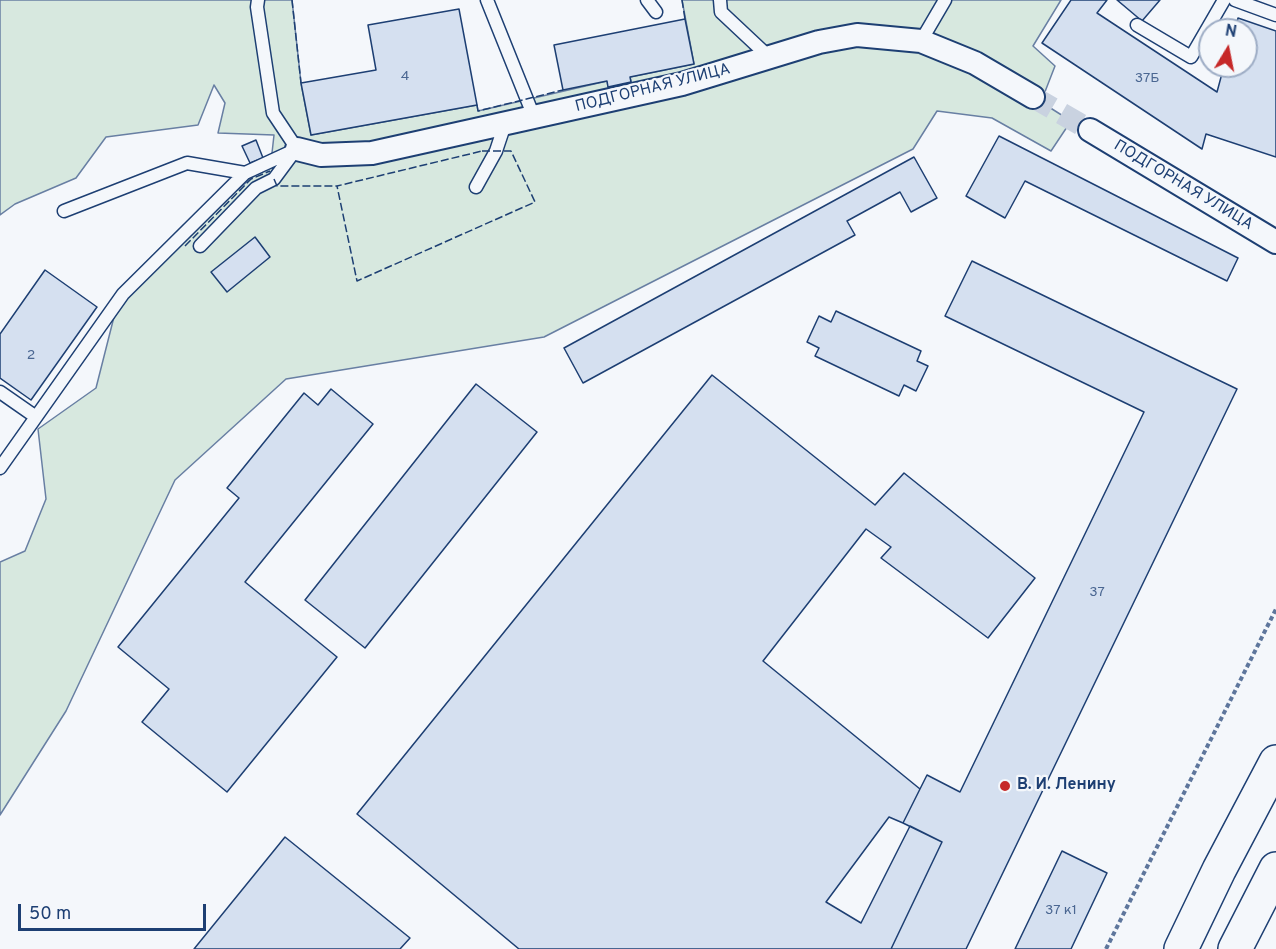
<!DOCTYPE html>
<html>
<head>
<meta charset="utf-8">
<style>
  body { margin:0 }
  #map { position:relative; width:1276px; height:949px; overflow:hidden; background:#f4f7fb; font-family:Overpass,sans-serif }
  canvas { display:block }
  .north { position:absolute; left:1198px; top:18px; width:60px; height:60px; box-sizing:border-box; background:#f4f7fb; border:2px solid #9eadc5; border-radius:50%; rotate:10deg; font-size:16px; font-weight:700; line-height:24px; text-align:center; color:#1d3f73 }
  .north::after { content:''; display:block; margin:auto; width:21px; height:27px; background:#c62828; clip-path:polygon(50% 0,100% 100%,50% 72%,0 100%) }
  .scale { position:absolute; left:18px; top:904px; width:188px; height:27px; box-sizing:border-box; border:3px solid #1d3f73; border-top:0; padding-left:8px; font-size:18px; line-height:21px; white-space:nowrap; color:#1d3f73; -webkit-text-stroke:4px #f4f7fb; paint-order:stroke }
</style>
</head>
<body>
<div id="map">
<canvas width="1276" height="949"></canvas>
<div class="north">N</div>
<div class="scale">50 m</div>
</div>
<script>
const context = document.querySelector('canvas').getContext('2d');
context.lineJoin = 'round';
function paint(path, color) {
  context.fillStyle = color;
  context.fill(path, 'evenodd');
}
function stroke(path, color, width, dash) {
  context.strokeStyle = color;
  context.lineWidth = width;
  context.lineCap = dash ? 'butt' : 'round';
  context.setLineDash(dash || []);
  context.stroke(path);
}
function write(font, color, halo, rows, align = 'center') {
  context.font = font + ' Overpass,sans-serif';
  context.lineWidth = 4.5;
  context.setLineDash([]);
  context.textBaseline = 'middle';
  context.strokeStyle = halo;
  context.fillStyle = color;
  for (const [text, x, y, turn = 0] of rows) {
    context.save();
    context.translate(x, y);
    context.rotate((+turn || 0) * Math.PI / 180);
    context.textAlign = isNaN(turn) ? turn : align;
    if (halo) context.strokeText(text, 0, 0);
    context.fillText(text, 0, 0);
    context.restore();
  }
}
const green = new Path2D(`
  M0,0H292L301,83L311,135L477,105L478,111L607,81L608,87L631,82L630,77L694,64L682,0H1061L1033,46L1055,66L1041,102L1071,121L1051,151L992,118L937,111L913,149L544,337L286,379L175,480L66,711L0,815V562L25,551L46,499L38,429L96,388L117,305L168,247L271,162L274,135L218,133L225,103L214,85L198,125L106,137L76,178L15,204L0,215Z`);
paint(green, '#d7e8df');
stroke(green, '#687fa3', 1.5);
const building = new Path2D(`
  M1071,0H1107L1097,13L1217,92L1224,66H1246V30H1235L1238,18L1276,31V157L1206,134L1202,149L1042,43Z
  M1117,0H1160L1142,21Z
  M459,9L477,105L311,135L301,83L376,70L368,25Z
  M685,19L694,64L630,77L631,82L608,87L607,81L563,90L554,45Z
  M999,136L1238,258L1227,281L1025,181L1005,218L966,196Z
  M256,140L263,158L250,163L242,146Z
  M914,157L937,198L911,212L900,192L847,221L855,235L583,383L564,348Z
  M255,237L270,257L227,292L211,272Z
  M972,261L1237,389L966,949H891L942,842L903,823L927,775L960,792L1144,412L945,316Z
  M45,270L97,307L31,400L0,378V334Z
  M836,311L921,351L917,361L928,366L916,391L904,385L899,396L815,356L819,348L807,342L819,316L831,322Z
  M712,375L875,505L904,473L1035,578L988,638L881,558L891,547L866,529L763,661L920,789L903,823L889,817L826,902L861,923L910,826L942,842L891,949H519L357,814Z
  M476,384L537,432L365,648L305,600Z
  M331,389L373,424L245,582L337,657L227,792L142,722L169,689L118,647L239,498L227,488L304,393L318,405Z
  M285,837L410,938L400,949H194Z
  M1062,851L1107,873L1071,949H1015Z`);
paint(building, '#d5e0f0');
stroke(building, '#1d3f73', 1.5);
stroke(new Path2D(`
  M1033,97L1090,130`), '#c9d2e0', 22, [22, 11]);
const lane = new Path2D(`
  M258,0L257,7L273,113L297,149
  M487,0L534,117
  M647,0L656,12
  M720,0L721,12L769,57
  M1235,0L1276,15
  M1137,25L1191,57L1224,0
  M921,41L945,0
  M476,187L496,151L505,124
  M64,211L187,163L245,173
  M200,246L256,188L274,179L294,152
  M0,392L36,417
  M0,468L123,294L245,173L297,149`);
const street = new Path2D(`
  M1090,130L1276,242
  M297,149L321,155L372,153L682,84L819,42L857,35L921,41L975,63L1033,97`);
const primary = new Path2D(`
  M1181,949L1219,870L1276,762
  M1235,949L1276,869`);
stroke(lane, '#1d3f73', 15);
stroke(street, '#1d3f73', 26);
stroke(primary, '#1d3f73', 36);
stroke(new Path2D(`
  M1106,949L1276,609`), '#5e769c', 4, [4.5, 3]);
stroke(lane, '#f4f7fb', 12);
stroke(street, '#f4f7fb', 22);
stroke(primary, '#f4f7fb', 33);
stroke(new Path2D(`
  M292,0L301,83
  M682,0L685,19
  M477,105L478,111L563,90
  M482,151H511L535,202L357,281L337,186Z
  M274,179L277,186H337
  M185,246L251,179L270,171`), '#1d3f73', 1.5, [8, 3]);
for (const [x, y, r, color] of [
  [1005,786,6,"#c62828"]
]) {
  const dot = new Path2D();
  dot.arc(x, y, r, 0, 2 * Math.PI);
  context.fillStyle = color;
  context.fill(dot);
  stroke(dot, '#f4f7fb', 2);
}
write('14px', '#4b6792', null, [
  ["4",405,77],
  ["37Б",1147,79],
  ["2",31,356],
  ["37",1097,593],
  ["37 к1",1061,911]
]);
write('16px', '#1d3f73', '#f4f7fb', [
  ["ПОДГОРНАЯ УЛИЦА",653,89,-14],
  ["ПОДГОРНАЯ УЛИЦА",1183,186,31]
]);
write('bold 16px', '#1d3f73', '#f4f7fb', [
  ["В. И. Ленину",1017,786]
], 'left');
</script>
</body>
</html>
